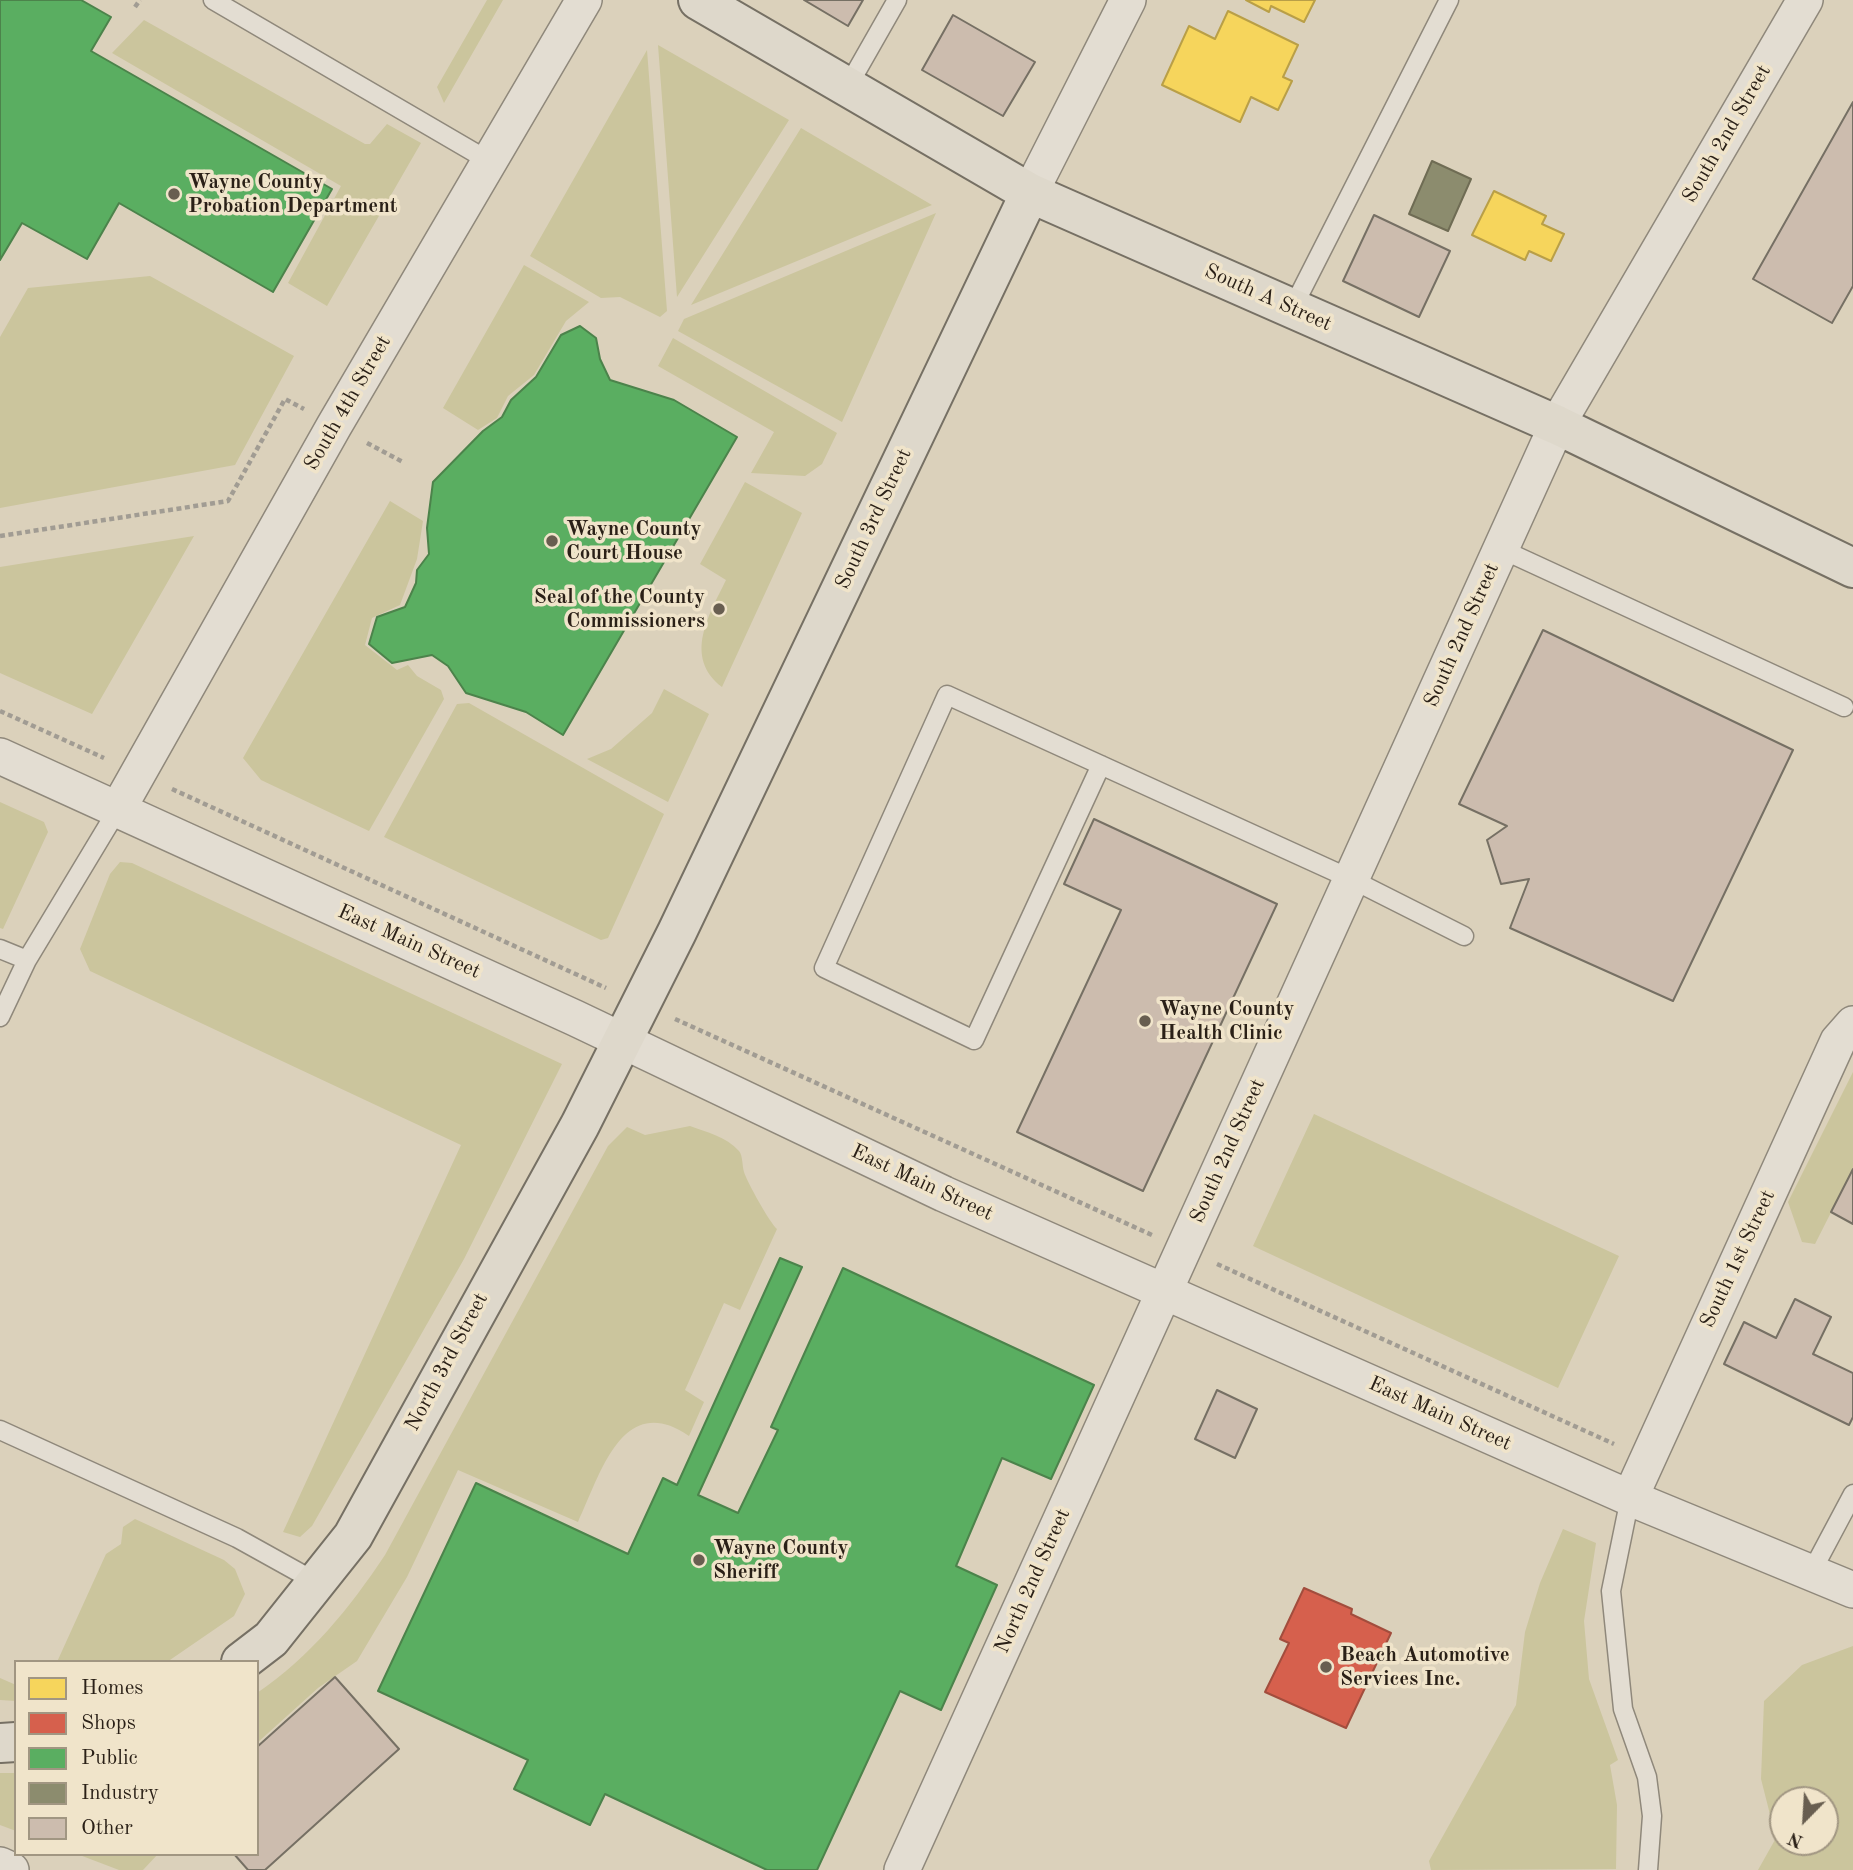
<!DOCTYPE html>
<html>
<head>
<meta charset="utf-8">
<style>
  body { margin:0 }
  #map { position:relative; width:1853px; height:1870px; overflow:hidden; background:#dbd1bb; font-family:"Old Standard TT",serif }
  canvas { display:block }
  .legend { position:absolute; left:14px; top:1660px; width:245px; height:196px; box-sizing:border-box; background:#f0e4ca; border:2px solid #a19682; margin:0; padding:9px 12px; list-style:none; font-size:21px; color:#2a2017 }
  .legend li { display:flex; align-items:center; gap:14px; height:35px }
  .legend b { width:35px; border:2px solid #a19682 }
  .north { position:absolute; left:1769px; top:1786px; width:70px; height:70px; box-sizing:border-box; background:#f0e4ca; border:2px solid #a19682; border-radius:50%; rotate:204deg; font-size:19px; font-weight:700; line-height:28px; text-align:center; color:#2a2017 }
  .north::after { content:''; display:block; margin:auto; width:24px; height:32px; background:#685e50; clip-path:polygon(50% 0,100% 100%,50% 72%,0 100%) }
</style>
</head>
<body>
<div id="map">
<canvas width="1853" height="1870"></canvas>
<ul class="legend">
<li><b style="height:19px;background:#f6d55c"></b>Homes</li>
<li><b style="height:19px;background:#d6604d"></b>Shops</li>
<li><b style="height:19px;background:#5aae61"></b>Public</li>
<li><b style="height:19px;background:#8c8c6e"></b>Industry</li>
<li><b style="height:19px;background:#ccbcae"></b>Other</li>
</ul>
<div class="north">N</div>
</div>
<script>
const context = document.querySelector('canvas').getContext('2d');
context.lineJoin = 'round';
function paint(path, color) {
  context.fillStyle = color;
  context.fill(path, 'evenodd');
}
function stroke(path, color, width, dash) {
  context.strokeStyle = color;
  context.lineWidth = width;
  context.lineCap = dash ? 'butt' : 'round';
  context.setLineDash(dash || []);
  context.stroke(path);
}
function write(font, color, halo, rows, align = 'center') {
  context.font = font + ' "Old Standard TT",serif';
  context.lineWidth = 7;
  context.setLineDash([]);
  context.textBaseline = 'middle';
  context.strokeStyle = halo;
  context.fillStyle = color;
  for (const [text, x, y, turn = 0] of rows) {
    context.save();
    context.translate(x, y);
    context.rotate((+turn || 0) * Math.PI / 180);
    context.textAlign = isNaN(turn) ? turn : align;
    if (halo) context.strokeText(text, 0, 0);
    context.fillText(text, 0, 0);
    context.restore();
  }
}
paint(new Path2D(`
  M487,0H503L444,103L437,87Z
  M144,20L365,144H370L387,124L421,143L327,306L288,283L341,186L112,53Z
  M658,45L789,120L677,297Z
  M647,50L667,311L660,317L620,297L601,298L530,256Z
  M801,128L932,205L691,305Z
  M936,213L842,422L678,331L684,319Z
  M524,265L589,302L566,321L534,375L508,396L497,418L478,430L443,408Z
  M150,276L294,356L235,465L0,508V337L28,288Z
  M673,338L837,433L822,464L805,476L751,473L774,432L658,366Z
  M745,482L802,513L722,687C683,657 709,615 726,580L700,564Z
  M390,501L423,521L417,559L400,605L372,618L365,645L397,670L408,665L417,676L441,690L444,699L369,831L261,780L243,758Z
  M194,536L92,714L0,673V567Z
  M664,689L709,714L668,802L587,759L611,749L652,713Z
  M469,703L664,814L608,938L601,940L384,837L457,704Z
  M0,802L44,822L48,832L3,929L0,928Z
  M120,862L132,863L562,1064L464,1259L312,1526L300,1537L283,1532L461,1145L90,971L80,949L110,874Z
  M1853,1072V1169L1815,1244L1802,1242L1788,1202Z
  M1314,1114L1619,1256L1558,1388L1253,1246Z
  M690,1126C706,1132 727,1137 739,1151C743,1156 742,1166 744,1172C747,1182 770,1223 777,1229L740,1310L724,1303L685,1390L704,1402L689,1436C622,1390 600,1476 578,1522L458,1470L407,1577L357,1661L318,1688L257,1743V1693C311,1656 349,1609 385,1555L608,1146L627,1127L645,1135Z
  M135,1519L224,1560L235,1569L245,1594L234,1616L167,1662H57L106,1554L121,1544L123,1527Z
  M1563,1529L1596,1543L1584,1621L1589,1679L1618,1760L1610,1765L1617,1805L1616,1869L1431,1870L1429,1861L1516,1705L1525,1632L1540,1583Z
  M1853,1646V1870H1758L1776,1838L1761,1779L1764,1701L1802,1665ZM1783,1800H1825V1842H1783Z
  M0,1678L16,1685V1701L0,1700Z
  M0,1773H16V1831L0,1825Z
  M77,1854H158L143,1870H119Z`), '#cbc59d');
const homes = new Path2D(`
  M1246,0H1315L1304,22L1271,6L1269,12Z
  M1228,11L1298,45L1283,77L1292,81L1278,110L1251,97L1240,122L1162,85L1189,26L1215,39Z
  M1494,191L1546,216L1542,224L1564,234L1551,261L1529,251L1525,260L1472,235Z`);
paint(homes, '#f6d55c');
stroke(homes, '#b99f47', 2);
const shops = new Path2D(`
  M1304,1588L1352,1609L1351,1614L1391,1633L1346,1728L1265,1692L1289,1643L1280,1639Z`);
paint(shops, '#d6604d');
stroke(shops, '#a24d3d', 2);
const public = new Path2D(`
  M0,0H81L111,17L91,51L332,189L273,292L119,203L87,259L22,223L0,260Z
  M580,326L596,338L600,359L610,380L674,400L737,437L563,735L526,712L466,693L448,666L432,655L392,663L369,644L377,617L405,607L416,583L417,570L429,554L427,528L433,482L483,431L502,417L511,400L536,377L561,335Z
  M780,1258L802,1267L698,1495L738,1513L778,1430L771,1427L843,1268L1094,1385L1051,1479L1002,1458L956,1566L997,1585L941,1710L900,1691L817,1870H767L605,1794L590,1825L514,1789L528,1760L378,1691L476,1483L628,1554L663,1478L677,1485Z`);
paint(public, '#5aae61');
stroke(public, '#4c834b', 2);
const industry = new Path2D(`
  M1432,161L1471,179L1448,231L1409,214Z`);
paint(industry, '#8c8c6e');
stroke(industry, '#6f6c54', 2);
const building = new Path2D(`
  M804,0H863L848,26Z
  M953,15L1035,62L1003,116L922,70Z
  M1853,102V286L1832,323L1753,279Z
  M1374,215L1450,251L1419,317L1343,281Z
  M1543,630L1793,750L1673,1001L1510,928L1529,879L1501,884L1487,840L1507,826L1459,804Z
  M1094,819L1277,904L1143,1191L1017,1132L1121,910L1064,884Z
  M1853,1169V1224L1831,1212Z
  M1795,1299L1831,1317L1813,1354L1853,1373V1417L1849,1425L1724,1364L1744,1322L1776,1338Z
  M1217,1390L1257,1409L1235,1458L1195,1439Z
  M335,1677L399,1749L265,1870H248L234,1854H257V1747Z`);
paint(building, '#ccbcae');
stroke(building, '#767064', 2);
const lane = new Path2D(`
  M213,0L489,161
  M848,86L897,0
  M1292,309L1449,0
  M1501,549L1844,707
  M1101,765L974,1040L824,968L947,695L1351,879L1464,936
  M0,949L27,960
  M0,1017L27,960L118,809
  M0,1430L237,1538L318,1583
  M1630,1498L1611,1591L1623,1709L1647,1777L1652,1816L1648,1870
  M1812,1571L1853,1494`);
const street = new Path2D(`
  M1030,193L1128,0
  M0,756L575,1018L944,1194L1630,1498L1853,1590
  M118,809L334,426L584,0
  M1630,1498L1838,1041L1853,1024
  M0,1865L11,1870
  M902,1870L1557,425L1805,0`);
const primary = new Path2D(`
  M698,0L1030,193L1557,425L1853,568
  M241,1662L271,1639L353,1536L580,1125L677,932L1030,193
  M0,1743L16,1742`);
stroke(lane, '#8f887b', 21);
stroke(street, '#8f887b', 38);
stroke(primary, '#767064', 42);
stroke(new Path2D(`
  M135,7L140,0
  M367,443L403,462
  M0,536L228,501L285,399L304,409
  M0,711L104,758
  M172,789L606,988
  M675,1019L1152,1235
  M1217,1264L1614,1444`), '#a19c93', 4.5, [5, 3.5]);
stroke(lane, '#e3ddd2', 18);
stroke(street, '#e3ddd2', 35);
stroke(primary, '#ded8cb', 38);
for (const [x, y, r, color] of [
  [174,194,7,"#685e50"],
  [552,541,7,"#685e50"],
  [719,609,7,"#685e50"],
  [1145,1021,7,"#685e50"],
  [699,1560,7,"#685e50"],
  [1326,1667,7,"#685e50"]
]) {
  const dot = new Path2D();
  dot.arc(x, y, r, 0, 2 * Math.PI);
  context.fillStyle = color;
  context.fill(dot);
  stroke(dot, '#f0e4ca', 2.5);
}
write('21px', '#2a2017', '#f0e4ca', [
  ["South 2nd Street",1727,134,-60],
  ["South A Street",1268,298,24],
  ["South 4th Street",348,403,-60],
  ["South 3rd Street",874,519,-65],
  ["South 2nd Street",1462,635,-66],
  ["East Main Street",409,942,24],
  ["South 2nd Street",1228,1151,-66],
  ["East Main Street",922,1183,25],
  ["South 1st Street",1738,1259,-65],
  ["North 3rd Street",447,1362,-62],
  ["East Main Street",1440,1414,24],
  ["North 2nd Street",1033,1581,-66]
]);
write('bold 21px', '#2a2017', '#f0e4ca', [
  ["Wayne County",188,182],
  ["Probation Department",188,206],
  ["Wayne County",566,529],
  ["Court House",566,553],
  ["Seal of the County",705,597,"right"],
  ["Commissioners",705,621,"right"],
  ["Wayne County",1159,1009],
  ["Health Clinic",1159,1033],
  ["Wayne County",713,1548],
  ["Sheriff",713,1572],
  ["Beach Automotive",1340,1655],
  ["Services Inc.",1340,1679]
], 'left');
</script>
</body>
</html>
